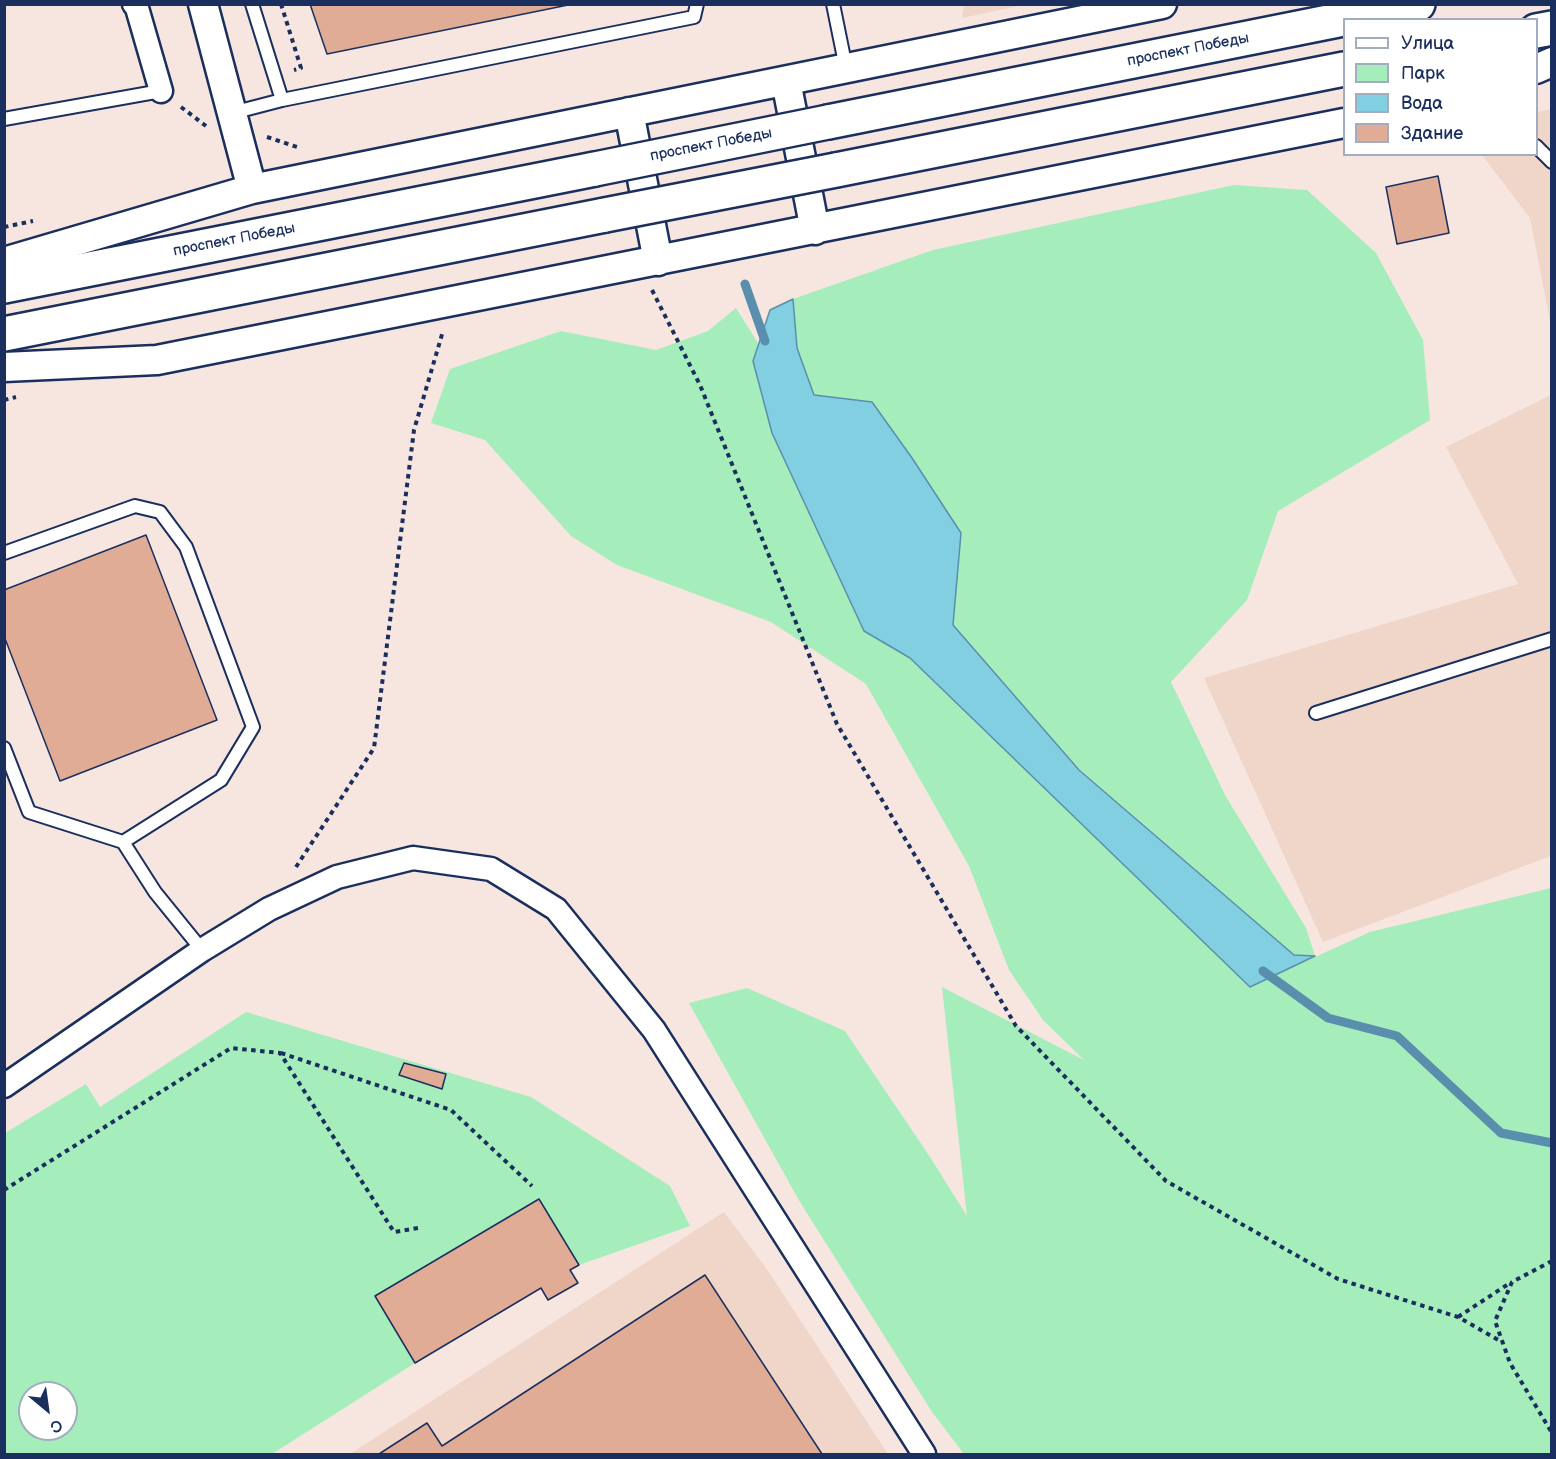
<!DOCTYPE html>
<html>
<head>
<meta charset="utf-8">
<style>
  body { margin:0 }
  #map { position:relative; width:1556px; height:1459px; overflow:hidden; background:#f6e6df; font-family:"Balsamiq Sans",sans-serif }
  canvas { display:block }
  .frame { position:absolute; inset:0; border:6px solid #1b2f5e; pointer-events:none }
  .legend { position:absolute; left:1343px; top:18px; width:195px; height:138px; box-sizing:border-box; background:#fff; border:2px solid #a4acbf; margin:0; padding:8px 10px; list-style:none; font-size:18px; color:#1b2f5e }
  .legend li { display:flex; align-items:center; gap:12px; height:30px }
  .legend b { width:30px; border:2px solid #a4acbf }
  .north { position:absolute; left:18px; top:1381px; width:60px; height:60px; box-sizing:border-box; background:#fff; border:2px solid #a4acbf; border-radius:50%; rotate:151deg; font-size:16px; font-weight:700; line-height:24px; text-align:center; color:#1b2f5e }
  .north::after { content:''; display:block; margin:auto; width:21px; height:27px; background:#1b2f5e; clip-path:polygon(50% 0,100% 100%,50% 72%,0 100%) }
</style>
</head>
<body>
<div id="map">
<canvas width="1556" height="1459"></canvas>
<div class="frame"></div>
<ul class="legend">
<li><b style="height:8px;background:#fff"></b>Улица</li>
<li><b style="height:16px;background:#a5edbb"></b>Парк</li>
<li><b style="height:16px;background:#82cfe2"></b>Вода</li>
<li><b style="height:16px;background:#e1ac95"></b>Здание</li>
</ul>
<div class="north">С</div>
</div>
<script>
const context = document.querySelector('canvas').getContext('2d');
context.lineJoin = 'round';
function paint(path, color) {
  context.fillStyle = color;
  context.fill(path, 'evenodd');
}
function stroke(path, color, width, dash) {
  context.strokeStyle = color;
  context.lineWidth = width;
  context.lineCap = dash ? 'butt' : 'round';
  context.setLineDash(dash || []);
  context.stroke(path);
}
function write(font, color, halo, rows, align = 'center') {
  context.font = font + ' "Balsamiq Sans",sans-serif';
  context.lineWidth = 4.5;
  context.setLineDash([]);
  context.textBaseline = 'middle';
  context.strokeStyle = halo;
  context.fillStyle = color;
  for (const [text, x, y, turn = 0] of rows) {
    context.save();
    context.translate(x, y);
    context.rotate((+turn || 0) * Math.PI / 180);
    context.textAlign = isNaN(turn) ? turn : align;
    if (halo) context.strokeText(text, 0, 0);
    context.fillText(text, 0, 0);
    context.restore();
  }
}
paint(new Path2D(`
  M964,5V4L1024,5L962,18Z
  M1551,109V326L1530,218L1482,155L1536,154L1537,112Z
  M1551,395V856L1323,942L1204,678L1518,584L1446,447Z
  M724,1212L766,1268L888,1454H350Z`), '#f0d5c9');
paint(new Path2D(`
  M1234,185L1307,190L1376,253L1423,340L1430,420L1278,511L1247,600L1171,682L1225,795L1306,928L1315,956L1294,955L1079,769L952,625L961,533L912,458L872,402L814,395L797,348L793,299L933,250Z
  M736,308L758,343L753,362L772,433L864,631L910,658L949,692L1249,987L1370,932L1551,888V1454H964L932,1412L800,1202L689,1003L747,988L845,1031L930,1157L967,1216L942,987L1084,1060L1043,1020L1009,970L969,866L866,684L771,622L617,565L571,536L485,440L431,423L450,369L561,331L656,350L708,331Z
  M246,1012L531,1097L670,1186L690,1226L579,1265L571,1270L578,1283L548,1300L541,1288L415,1363L272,1454H5V1133L86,1084L100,1107ZM30,1393H66V1429H30Z`), '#a5edbb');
const water = new Path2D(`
  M793,299L797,348L814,395L872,402L912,458L961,533L953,625L1079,770L1294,955L1315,956L1250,987L910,658L864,631L772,433L753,361L770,310Z`);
paint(water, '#82cfe2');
stroke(water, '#598fad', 1.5);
stroke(new Path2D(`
  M745,284L765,341
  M1263,971L1328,1018L1397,1036L1501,1133L1552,1143`), '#598fad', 9);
const building = new Path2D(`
  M310,4H573L327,54Z
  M1438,176L1449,233L1397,244L1386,187Z
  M146,535L217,720L60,781L4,636V590Z
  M404,1063L446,1074L442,1089L399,1075Z
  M539,1199L579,1265L570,1270L578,1283L548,1300L541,1288L415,1363L375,1296Z
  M705,1275L822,1454H379L427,1423L442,1446Z`);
paint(building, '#e1ac95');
stroke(building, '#1b2f5e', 1.5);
const service = new Path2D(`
  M252,4L282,100
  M833,4L846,68
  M232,113L282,100L694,17L697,4
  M4,119L161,91
  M1536,146L1552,162
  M4,553L135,506L160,512L186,547L253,727L221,780L123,842
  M1316,713L1552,639
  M4,748L29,812L123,842L155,892L202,950`);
const minor = new Path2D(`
  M134,4L137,8L161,91
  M4,1086L202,950L269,909L337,877L413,858L491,869L556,909L654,1030L924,1454`);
const tertiary = new Path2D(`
  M203,4L252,189
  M1536,69L1552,62
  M786,81L815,230
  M629,112L658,261
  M4,262L252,189L1162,4
  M4,367L157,360L1344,123`);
const primary = new Path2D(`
  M1536,31L1552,28
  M828,122L1418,4
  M836,170L1344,69
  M4,286L595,169
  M4,334L605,215`);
stroke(service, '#1b2f5e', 16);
stroke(minor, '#1b2f5e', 27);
stroke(tertiary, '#1b2f5e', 33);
stroke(primary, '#1b2f5e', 38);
stroke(new Path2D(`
  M281,4L301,68L294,70
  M181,107L206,126
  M267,137L300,148
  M4,227L33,221
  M652,290L700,385L837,724L1016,1026L1166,1181L1338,1279L1458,1317L1502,1342
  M4,400L16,397
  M296,867L374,748L414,430L443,331
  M281,1053L451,1110L532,1186
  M4,1190L231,1048L280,1053L394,1232L418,1228
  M1552,1261L1512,1282L1495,1321L1510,1363L1552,1433
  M1458,1317L1510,1283`), '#1b2f5e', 4, [4.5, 4.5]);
stroke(service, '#fff', 12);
stroke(minor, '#fff', 22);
stroke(tertiary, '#fff', 28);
stroke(primary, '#fff', 33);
const primaryBridge = new Path2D(`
  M595,169L828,122
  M605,215L836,170`);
stroke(primaryBridge, '#1b2f5e', 38, []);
stroke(primaryBridge, '#fff', 33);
write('15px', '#1b2f5e', '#fff', [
  ["проспект Победы",1188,50,-11],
  ["проспект Победы",711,145,-11],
  ["проспект Победы",234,240,-11]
]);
</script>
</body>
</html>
